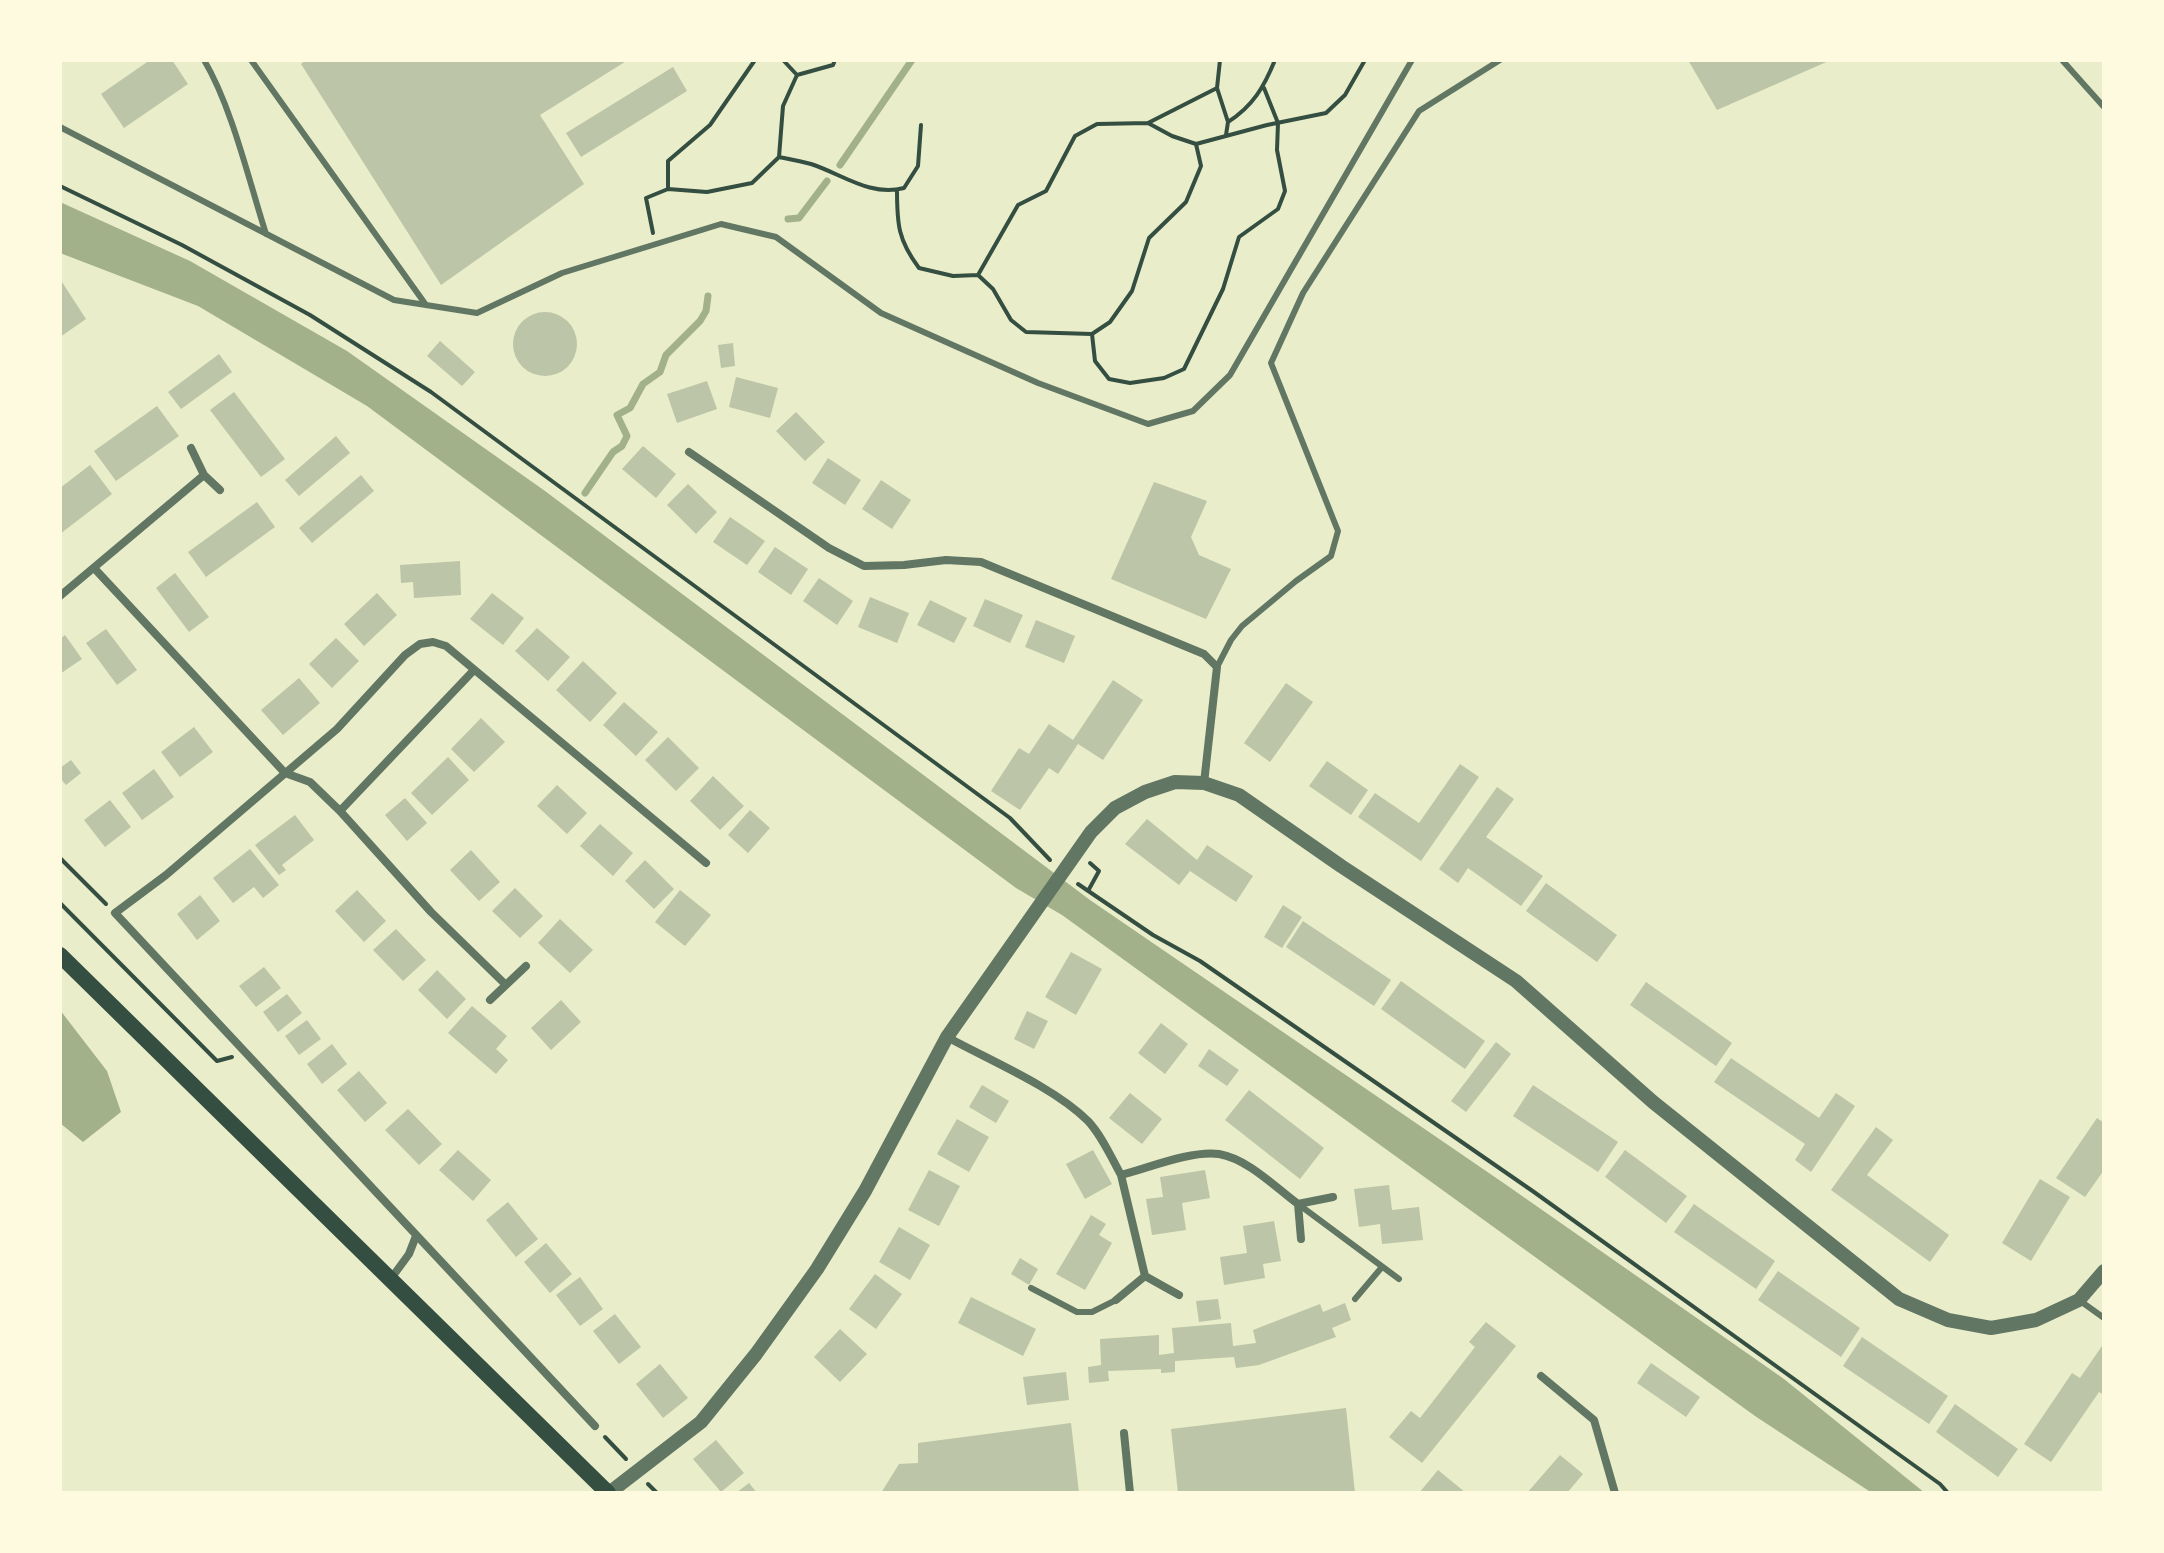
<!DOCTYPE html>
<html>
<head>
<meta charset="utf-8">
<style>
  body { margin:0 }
  #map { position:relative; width:2164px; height:1553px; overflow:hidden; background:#e9edc9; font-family:"Open Sans",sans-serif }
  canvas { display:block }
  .frame { position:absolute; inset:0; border:62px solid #fefae0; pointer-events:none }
</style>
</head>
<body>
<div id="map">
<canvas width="2164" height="1553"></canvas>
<div class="frame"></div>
</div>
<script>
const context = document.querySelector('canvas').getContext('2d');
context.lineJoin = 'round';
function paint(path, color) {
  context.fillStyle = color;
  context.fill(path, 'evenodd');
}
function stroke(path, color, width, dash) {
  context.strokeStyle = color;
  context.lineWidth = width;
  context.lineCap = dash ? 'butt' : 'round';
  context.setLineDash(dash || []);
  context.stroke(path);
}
paint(new Path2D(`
  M60,202L190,261L347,351L545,491L1090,900L1505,1184L1784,1379L1925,1493H1872L1755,1416L1062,915L1016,888L367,406L198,306L60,253Z
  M60,1010L107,1071L121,1112L83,1142L60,1123Z`), '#a3b18a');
stroke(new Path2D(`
  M840,165L912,60
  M788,219L799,218L827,181
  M585,493L613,452L622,446L627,436L617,415L630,408L643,384L660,372L666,355L700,321L706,311L708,296`), '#a3b18a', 7);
paint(new Path2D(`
  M150,60H172L188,84L124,128L101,94Z
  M306,60H628L540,115L584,184L441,285L301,64Z
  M1688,60H1831L1717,110Z
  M673,67L687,91L581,157L566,133Z
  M60,279L86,319L60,337Z
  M513 344a32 32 0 1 1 64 0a32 32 0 1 1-64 0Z
  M440,341L475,372L462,386L427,356Z
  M733,343L735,366L721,368L718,345Z
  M219,354L232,372L181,409L168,392Z
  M736,377L778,388L770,418L729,407Z
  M707,381L717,409L677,423L667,394Z
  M234,392L285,459L261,477L210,410Z
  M157,406L179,436L116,481L94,451Z
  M796,412L825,442L805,461L776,431Z
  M336,436L350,453L299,496L285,480Z
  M643,446L676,474L656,498L622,469Z
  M828,458L861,480L845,505L812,483Z
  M90,465L112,494L60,534V488Z
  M361,475L374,491L312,543L299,528Z
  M881,480L911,500L892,529L862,509Z
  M1154,482L1207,501L1191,537L1199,555L1231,569L1206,619L1111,579Z
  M688,484L717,512L696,534L667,505Z
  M257,502L275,527L206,577L188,552Z
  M730,517L765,541L747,565L713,542Z
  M775,547L808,569L791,595L758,572Z
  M460,561L461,595L414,598L413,582L401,583L400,565Z
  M175,573L209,617L189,632L156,588Z
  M819,578L853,601L837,625L803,601Z
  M377,593L397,615L364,646L344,624Z
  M492,593L524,618L503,645L470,619Z
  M870,597L909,613L897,643L858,627Z
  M985,599L1023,615L1010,643L973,626Z
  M930,600L967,618L954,643L917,625Z
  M1036,620L1075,636L1064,663L1025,647Z
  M537,628L570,657L548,681L515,651Z
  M106,629L137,670L117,685L86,643Z
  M65,635L82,659L60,674V639Z
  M336,638L359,661L332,688L309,664Z
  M583,661L617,693L590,722L556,690Z
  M299,678L320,703L283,735L261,710Z
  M1113,680L1143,700L1103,760L1078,744L1058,774L1049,768L1020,810L991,791L1019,748L1029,754L1049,724L1073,740Z
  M1286,683L1313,702L1270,762L1244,743Z
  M624,702L658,732L636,756L603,725Z
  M481,718L505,742L474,772L451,749Z
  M194,727L213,752L180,777L161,752Z
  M668,737L699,768L676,791L645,760Z
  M448,757L469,780L432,815L411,793Z
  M71,760L81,773L66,785L60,778V768Z
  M1327,761L1368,790L1351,815L1309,786Z
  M1460,764L1479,777L1421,861L1358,817L1375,793L1419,823Z
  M154,769L174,797L142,820L122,793Z
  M713,776L744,806L720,830L690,801Z
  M557,785L587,813L567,834L537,806Z
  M1497,787L1514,799L1486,837L1543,876L1521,906L1468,868L1458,883L1439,869Z
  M405,798L427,823L407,841L385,815Z
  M110,800L131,827L105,847L84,820Z
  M750,810L770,828L748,853L728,835Z
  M295,815L314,840L282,865L286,870L279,875L255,845Z
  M1147,819L1197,860L1207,845L1253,876L1236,902L1190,871L1179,885L1125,844Z
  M600,824L633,853L613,876L580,846Z
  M250,849L279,885L263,898L254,887L233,903L213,878Z
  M471,850L500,882L479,901L450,870Z
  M645,860L674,889L654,909L625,881Z
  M1546,883L1617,935L1597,962L1526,911Z
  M515,888L543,916L520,938L492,911Z
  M357,890L386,921L364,942L335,911Z
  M680,890L711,915L685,946L655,922Z
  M200,895L220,921L197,940L177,914Z
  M1283,905L1302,917L1282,948L1264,937Z
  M560,919L593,950L570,973L538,943Z
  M1303,921L1391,980L1374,1006L1286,947Z
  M396,929L426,960L403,981L373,950Z
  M1071,952L1102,969L1076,1015L1045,997Z
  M264,967L281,988L256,1007L239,986Z
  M437,970L466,999L447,1019L418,990Z
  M1401,981L1485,1041L1465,1069L1381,1009Z
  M1646,982L1732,1043L1716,1066L1630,1005Z
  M287,994L302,1013L278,1032L263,1012Z
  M561,1000L581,1022L551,1050L531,1028Z
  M472,1006L507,1036L496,1049L508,1060L496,1074L448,1033Z
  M1027,1011L1048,1021L1034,1049L1014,1039Z
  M307,1020L321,1039L299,1055L285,1036Z
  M1161,1023L1188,1044L1165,1074L1138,1053Z
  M1496,1042L1511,1054L1466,1112L1451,1101Z
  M332,1044L347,1064L322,1084L307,1064Z
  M1209,1049L1239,1070L1227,1086L1198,1066Z
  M1731,1058L1819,1118L1836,1093L1855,1106L1811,1172L1795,1160L1805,1144L1714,1082Z
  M359,1071L387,1103L365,1122L337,1090Z
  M982,1085L1009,1101L996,1123L969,1107Z
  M1533,1085L1618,1142L1598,1172L1513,1116Z
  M1249,1090L1324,1148L1300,1179L1225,1120Z
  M1130,1093L1162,1119L1142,1144L1109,1118Z
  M408,1109L442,1144L419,1165L385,1130Z
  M2097,1118L2104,1123V1170L2085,1197L2056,1178Z
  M957,1119L989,1137L969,1172L937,1154Z
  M1876,1127L1893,1140L1867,1175L1949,1235L1930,1262L1831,1190Z
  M458,1150L491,1180L473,1201L439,1170Z
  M1093,1150L1112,1184L1085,1199L1066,1164Z
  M1625,1150L1687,1196L1666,1223L1605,1177Z
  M929,1170L960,1186L939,1226L908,1210Z
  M1205,1170L1210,1198L1182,1203L1186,1230L1152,1235L1146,1199L1163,1197L1160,1177Z
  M2040,1179L2070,1197L2031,1261L2002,1243Z
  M1389,1185L1392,1210L1419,1207L1423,1240L1382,1244L1380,1224L1359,1227L1354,1189Z
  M508,1202L538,1239L516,1257L486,1220Z
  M1694,1204L1775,1261L1756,1289L1674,1232Z
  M1091,1215L1106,1224L1099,1235L1112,1243L1085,1290L1056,1274Z
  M1274,1221L1281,1261L1263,1264L1265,1278L1224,1285L1220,1257L1247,1253L1243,1226Z
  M899,1227L930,1245L910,1280L879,1262Z
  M546,1243L572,1274L550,1293L524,1262Z
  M1020,1258L1038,1269L1029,1285L1011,1274Z
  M1778,1271L1860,1328L1841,1357L1758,1300Z
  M875,1274L902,1294L876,1329L849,1309Z
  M580,1277L603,1309L580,1326L556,1295Z
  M971,1297L1036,1329L1023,1356L958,1323Z
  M1218,1299L1221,1319L1199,1322L1196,1301Z
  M1345,1303L1351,1320L1332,1328L1336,1337L1259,1365L1236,1368L1234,1357L1175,1361V1372L1161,1373V1369L1108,1371L1109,1381L1089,1383L1088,1367L1101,1365L1100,1339L1159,1335V1355L1174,1353L1172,1328L1231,1323L1233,1346L1256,1343L1253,1330L1320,1304L1323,1312Z
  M615,1314L641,1347L619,1364L593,1331Z
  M1486,1322L1516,1346L1422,1463L1389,1437L1411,1411L1420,1418L1475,1347L1469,1342Z
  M840,1329L867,1354L840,1382L814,1357Z
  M1862,1337L1948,1396L1929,1424L1843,1366Z
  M2104,1343V1395L2099,1392L2051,1462L2024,1444L2072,1373L2080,1378Z
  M1651,1363L1700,1397L1686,1417L1637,1383Z
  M660,1364L688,1398L663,1418L636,1384Z
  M1066,1372L1069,1400L1027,1405L1023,1377Z
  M1955,1404L2018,1449L1998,1477L1936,1432Z
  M1346,1408L1355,1493H1178L1171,1429Z
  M1071,1423L1079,1493H881L899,1464L918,1463V1443Z
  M716,1440L744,1473L721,1492L693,1459Z
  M1560,1455L1583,1474L1567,1493H1527Z
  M1438,1470L1466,1493H1419Z
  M749,1483L757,1493H736Z`), '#bcc5a7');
stroke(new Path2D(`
  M783,60L797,75L833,65L835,60
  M1217,88L1228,122L1226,135
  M1228,122C1253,106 1264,87 1275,60
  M1148,123L1172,136L1196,144L1267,125L1326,113L1345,95L1365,60
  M779,157C789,159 800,161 811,164C842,174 870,197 904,188L918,166L921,125
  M60,186L182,245L310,315L431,392L1010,818L1050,860
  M668,189L707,192L752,183L779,157L783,106L797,75
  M897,190C897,224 898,240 919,268L953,276L978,275L1018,205L1046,191L1075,136L1097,124L1148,123L1217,88L1220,60
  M653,233L646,198L668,189V161L710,125L755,60
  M978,275L993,289L1011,320L1026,332L1092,334L1095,361L1109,379L1130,383L1164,378L1184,369L1223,289L1239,237L1278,209L1285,191L1277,150L1278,123L1264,88
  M1092,334L1110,322L1132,291L1149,238L1186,202L1201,166L1196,144
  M60,858L106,904
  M1078,884L1153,935L1200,961L1534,1192L1940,1484L1948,1493
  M1088,891L1099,871L1090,863
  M60,903L217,1061L232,1057
  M605,1437L626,1459
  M648,1484L657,1493`), '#344e41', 4);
stroke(new Path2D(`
  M204,60C232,107 249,181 266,234
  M251,60L426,305
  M2062,60L2104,107
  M60,127L394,300L477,313L562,273L721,224L776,237L881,313L1038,383L1148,424L1193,411L1230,375L1412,60
  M1217,667L1231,640L1242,626L1296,581L1331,556L1338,531L1271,363L1303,293L1419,111L1500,60
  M1298,1204L1399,1279
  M1031,1288L1077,1312H1092L1116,1300
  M1355,1299L1382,1267
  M2079,1300L2104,1318`), '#617663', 6);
stroke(new Path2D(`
  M191,448L204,475L220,490
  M689,452L829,548L864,566L904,565L946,560L981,562L1204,654L1217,667L1204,783
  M94,568L285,773L310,782L340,811L431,912L506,985
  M60,596L204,475
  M340,811L474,670
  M490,1000L526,966
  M947,1037C989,1060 1054,1087 1088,1121C1102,1136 1111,1157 1121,1175C1148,1168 1192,1150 1219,1154C1248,1159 1275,1187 1298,1204
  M1121,1175L1145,1276
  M1301,1239L1298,1204L1333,1197
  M390,1280L409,1254L416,1236
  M1116,1300L1145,1276L1179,1295
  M1541,1376L1594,1420L1615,1493
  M595,1426L115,913L166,875L337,729L405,655L420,644L433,642L446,646L706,863
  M1124,1433L1130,1493`), '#617663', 8);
stroke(new Path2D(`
  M609,1493L701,1422L756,1354L817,1269L865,1191L947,1037L1091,832L1115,808L1145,792L1175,782L1204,783L1239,795L1341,866L1516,981L1653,1102L1899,1299L1948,1320L1991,1328L2036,1320L2079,1300L2104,1271`), '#617663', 14);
stroke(new Path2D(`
  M60,955L608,1493`), '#344e41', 16);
</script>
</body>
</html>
